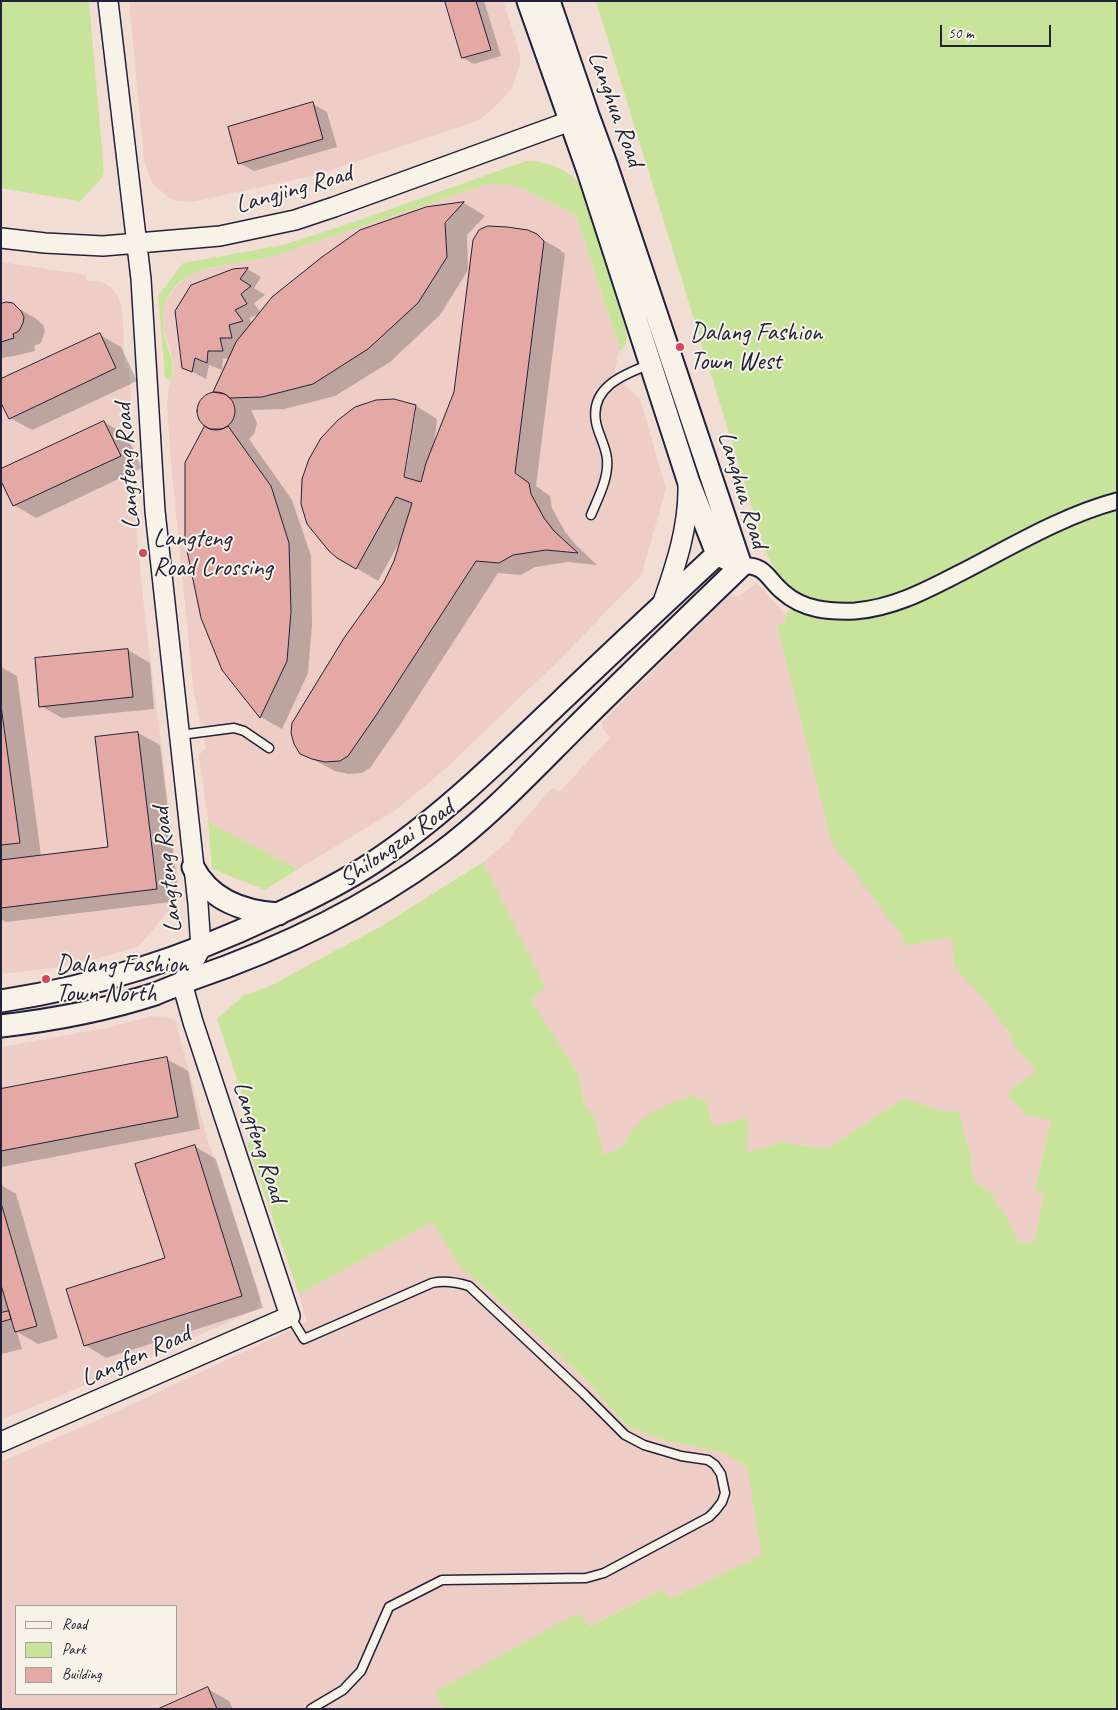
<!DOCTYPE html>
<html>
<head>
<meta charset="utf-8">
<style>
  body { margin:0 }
  #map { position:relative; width:1118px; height:1710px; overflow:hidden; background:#f1ddd4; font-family:Caveat,sans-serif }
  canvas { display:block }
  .frame { position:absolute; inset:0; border:2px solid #22223b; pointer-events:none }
  .legend { position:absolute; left:15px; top:1605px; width:162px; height:90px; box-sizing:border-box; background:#f7f3e8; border:1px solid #a29fa3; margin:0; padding:6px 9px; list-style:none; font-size:15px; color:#22223b }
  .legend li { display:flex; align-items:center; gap:10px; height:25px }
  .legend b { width:25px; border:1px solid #a29fa3 }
  .scale { position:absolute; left:940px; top:25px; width:111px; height:22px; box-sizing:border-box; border:2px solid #22223b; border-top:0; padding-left:6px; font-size:15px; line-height:18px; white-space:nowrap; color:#22223b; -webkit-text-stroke:4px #f7f3e8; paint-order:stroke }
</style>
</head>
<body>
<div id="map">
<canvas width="1118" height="1710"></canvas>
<div class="frame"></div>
<ul class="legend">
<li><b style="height:6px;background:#f7f3e8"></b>Road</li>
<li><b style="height:14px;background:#c8e49b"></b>Park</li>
<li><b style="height:14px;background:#e4a9a5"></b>Building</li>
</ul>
<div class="scale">50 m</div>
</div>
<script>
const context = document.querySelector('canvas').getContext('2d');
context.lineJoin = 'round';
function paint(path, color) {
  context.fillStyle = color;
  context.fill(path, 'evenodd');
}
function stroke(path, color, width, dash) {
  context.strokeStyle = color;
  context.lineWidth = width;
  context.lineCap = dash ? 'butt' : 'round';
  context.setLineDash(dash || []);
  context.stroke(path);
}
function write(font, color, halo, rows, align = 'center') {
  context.font = font + ' Caveat,sans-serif';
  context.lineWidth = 4;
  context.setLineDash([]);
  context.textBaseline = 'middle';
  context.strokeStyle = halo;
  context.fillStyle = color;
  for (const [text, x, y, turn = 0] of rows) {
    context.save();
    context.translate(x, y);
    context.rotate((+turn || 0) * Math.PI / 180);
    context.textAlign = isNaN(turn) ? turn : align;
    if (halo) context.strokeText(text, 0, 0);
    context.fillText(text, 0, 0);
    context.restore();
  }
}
paint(new Path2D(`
  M129,1H503L516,41L520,56V65L512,88L504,97L493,109L480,119L466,125L312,176L201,200L190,202L178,201L168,197L152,183L144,160Z
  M488,184L516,186L576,215L619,346V352L615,370L622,383L640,399L666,489L641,576L556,663L444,770L397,809L298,869L208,822L199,755L206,748L204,736L205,726L200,723L193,686L171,463L167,403L169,386L174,371L173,359L163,327L164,306L174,288L192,273L233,263L257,260L286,252Z
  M1,262L86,275V280L102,282L111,287L118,296L122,307L125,368H129L131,396L134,450L132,484L144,608L179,885L170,909L138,947L95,959L53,968L1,974Z
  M757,583L786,615L784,623L777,626L903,937L905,946L952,937L980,993L996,1012L1018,1049L1037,1071L1010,1091L1051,1120L1035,1191L1044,1193L1035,1242L1019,1243L1009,1222L993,1196L973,1178L970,1152L958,1110L948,1113L904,1098L827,1149L780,1142L747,1153L714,1127L706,1101L630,1135L624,1146L615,1152L604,1156L594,1117L584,1104L579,1075L531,1000L544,987L483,862L509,841L515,830L552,788L560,791L610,738L603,729L602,722L729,595L739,596Z
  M152,1016L175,1019L207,1138L261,1297L257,1309L131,1366L1,1420V1047L107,1028Z
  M432,1222L458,1264L583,1377L628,1427L666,1441L722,1452L747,1467L763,1555L669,1599L661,1590L589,1626L436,1692L444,1709H5L1,1702V1462L118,1411L307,1322L299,1294ZM16,1606H176V1694H16Z`), '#edcdc6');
paint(new Path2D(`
  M1,1H89L104,172L102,178L80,201L1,188Z
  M596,1H1117V1709H444L435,1692L577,1613L590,1626L661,1590L670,1599L762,1555L747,1467L722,1452L666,1441L628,1427L583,1377L458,1264L432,1222L299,1294L247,1144L255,1134L217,1019L244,995L268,987L380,927L483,862L545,987L531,1000L579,1075L584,1104L594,1117L604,1155C629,1148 623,1139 638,1124C652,1109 672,1103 690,1096L706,1101L714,1127L748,1117L747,1153L780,1142L827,1149L904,1098L948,1113L958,1110L970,1152L973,1178L993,1196L1009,1222L1019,1243L1035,1242L1044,1193L1035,1191L1051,1120L1027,1116L1008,1096L1009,1091L1036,1071L1017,1049L1008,1031L980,994L955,967L952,937L905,946L903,937L832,843L777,625L784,623L786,615L799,596L780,579L766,553Z
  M526,161C550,161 573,171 585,192L626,331C628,341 627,345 619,352V346L576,215L516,186L488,184L286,252C276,255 266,258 256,260C214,267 162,268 163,324C163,346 178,358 171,381L165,377L158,296L183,263L283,245L354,222Z
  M208,822L298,869L265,890L212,869Z`), '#c8e49b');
paint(new Path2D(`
  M446,1H484L501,56L474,64L463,58Z
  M313,104L327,112L337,147L254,171L239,163Z
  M464,203L485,216L467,235L468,270L440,315L390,362L335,396L284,409L251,410L257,423L254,434L249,439L292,500L311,556L312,625L308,673L282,729L261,717L223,669L186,464L206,426L199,416L200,405L207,396L214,393L229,358L223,359L222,370L209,365L206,379L183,367L233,270L247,269L261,277L254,288L265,295L254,303L261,313L249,318L252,323L427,209ZM446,220H449L442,228Z
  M536,236L559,249L565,254L536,486L550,496L552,508L565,532L576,545L597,565L568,562L535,567L521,575L498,573L399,726L370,768L362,773L348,774L335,771L301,753L396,561L400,541L378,581L338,557L416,406L437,419L434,446ZM414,411H416L404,483H401Z
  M1,305H12L35,318L43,325L45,330L41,343L34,346L35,351L14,356L1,358Z
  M100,335L121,347L137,381L32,430L10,418Z
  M104,422L126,435L142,468L36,518L14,505Z
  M128,650L150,663L154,709L62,718L41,706Z
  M1,667L17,676L41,856L110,848L96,738L138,733L160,745L179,901L6,922L1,919Z
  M167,1059L188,1071L200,1129L1,1167V1090Z
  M194,1146L216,1159L263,1308L106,1358L85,1345L166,1259Z
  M1,1185L16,1194L58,1338L38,1344L17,1332L22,1349L1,1354Z
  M208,1689L229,1701L233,1709H161Z`), '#0003');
const building = new Path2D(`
  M445,1H476L491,50L462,58Z
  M313,102L323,139L238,164L228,127Z
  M464,202L445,223L447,257L418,303L368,349L313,384L262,397L230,398L225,394L213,392L236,342L272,297L322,257L360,230L426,207Z
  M488,226L507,227L528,230L537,234L544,241L515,473L529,483L531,494L544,518L554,531L578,553L546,550L513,555L499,563L476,561L377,714L348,756L340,761L325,762L312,759L300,754L294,744L291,733L292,723L344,638L384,582L394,561L412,503L396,497L356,569L337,558L329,551L307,524L301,504L302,479L309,459L321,438L338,420L355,407L376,400L394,399L416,405L404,477L421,482L426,463L454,392L473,240L479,230Z
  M248,268L240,279L251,286L241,294L247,304L235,310L243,321L229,325L232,338H220L223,351H208L207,363L195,358L192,372L182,368L175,311L191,285L233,269Z
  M6,302L13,303L21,311L24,317L23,323L19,331L13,334L14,338L1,342V304Z
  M100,333L116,368L9,419L1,403V379Z
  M197 411a19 19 0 1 1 38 0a19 19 0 1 1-38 0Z
  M104,421L121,456L13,506L1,481V469Z
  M205,426L210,429H222L228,426L271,486L289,543L291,612L287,661L260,718L222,670L201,618L185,541V463Z
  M128,649L133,697L39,707L35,658Z
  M1,706L20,843L1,845Z
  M138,732L157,889L1,908V860L108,847L95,737Z
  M167,1057L178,1117L1,1151V1089Z
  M195,1145L242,1296L84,1346L66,1289L165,1258L135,1164Z
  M1,1203L37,1326L15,1332L1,1285Z
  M9,1311L11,1319L1,1322V1313Z
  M208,1687L217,1709H158Z`);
paint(building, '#e4a9a5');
stroke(building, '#22223b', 1);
const service = new Path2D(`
  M591,515C598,498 609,478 607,459C606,446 598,434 596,422C590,388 622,375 648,365
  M180,735L234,728L244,731L269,748
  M290,1316L304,1339L432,1283C445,1280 456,1282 469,1286L584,1394L625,1435L644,1445L681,1456L708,1460L715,1465L721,1474L725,1493L722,1502L715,1511L709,1517L604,1573L586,1578L442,1580L389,1607L361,1671L343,1690L311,1709`);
const minor = new Path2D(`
  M741,566C766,564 767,579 783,592C803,610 829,612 855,611C893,608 925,591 958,574C1009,548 1061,516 1117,501`);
const tertiary = new Path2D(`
  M1,238L45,243L103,246L220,236L295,220L334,207L584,116
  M662,605C676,565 689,527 688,484
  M1,1442L290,1316L193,1022L182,983L201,948L198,904L155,511L141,279L108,1`);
const secondary = new Path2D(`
  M528,1L588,171L688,480L717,554L741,566L606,164L588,115L549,1
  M193,867C210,900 244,912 279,914
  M1,1001C99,986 184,958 273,916C308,900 342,883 374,862C442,817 501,758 560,702C615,649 671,597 727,545
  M1,1026C52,1020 106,1010 155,994C167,989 180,984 192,979C280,949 364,909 439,854C488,818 531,772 574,729C629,674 685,620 741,566`);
stroke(service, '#22223b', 11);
stroke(minor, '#22223b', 19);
stroke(tertiary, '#22223b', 22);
stroke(secondary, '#22223b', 25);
stroke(service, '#f7f3e8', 8);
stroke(minor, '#f7f3e8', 15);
stroke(tertiary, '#f7f3e8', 19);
stroke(secondary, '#f7f3e8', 21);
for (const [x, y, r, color] of [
  [680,347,5,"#d1495b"],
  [143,553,5,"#d1495b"],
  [46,979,5,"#d1495b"]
]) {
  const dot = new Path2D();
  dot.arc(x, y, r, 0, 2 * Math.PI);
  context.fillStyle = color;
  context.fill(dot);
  stroke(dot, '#f7f3e8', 2);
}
write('25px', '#22223b', '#f7f3e8', [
  ["Langhua Road",615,109,70],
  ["Langjing Road",294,190,-16],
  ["Langteng Road",128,466,-94],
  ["Langhua Road",742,490,73],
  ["Shilongzai Road",397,844,-35],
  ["Langteng Road",168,870,-96],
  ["Langfeng Road",259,1142,72],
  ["Langfen Road",136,1357,-24]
]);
write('25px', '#22223b', '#f7f3e8', [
  ["Dalang Fashion",690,333],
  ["Town West",690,362],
  ["Langteng",153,539],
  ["Road Crossing",153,568],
  ["Dalang Fashion",56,965],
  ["Town North",56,994]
], 'left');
</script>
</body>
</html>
